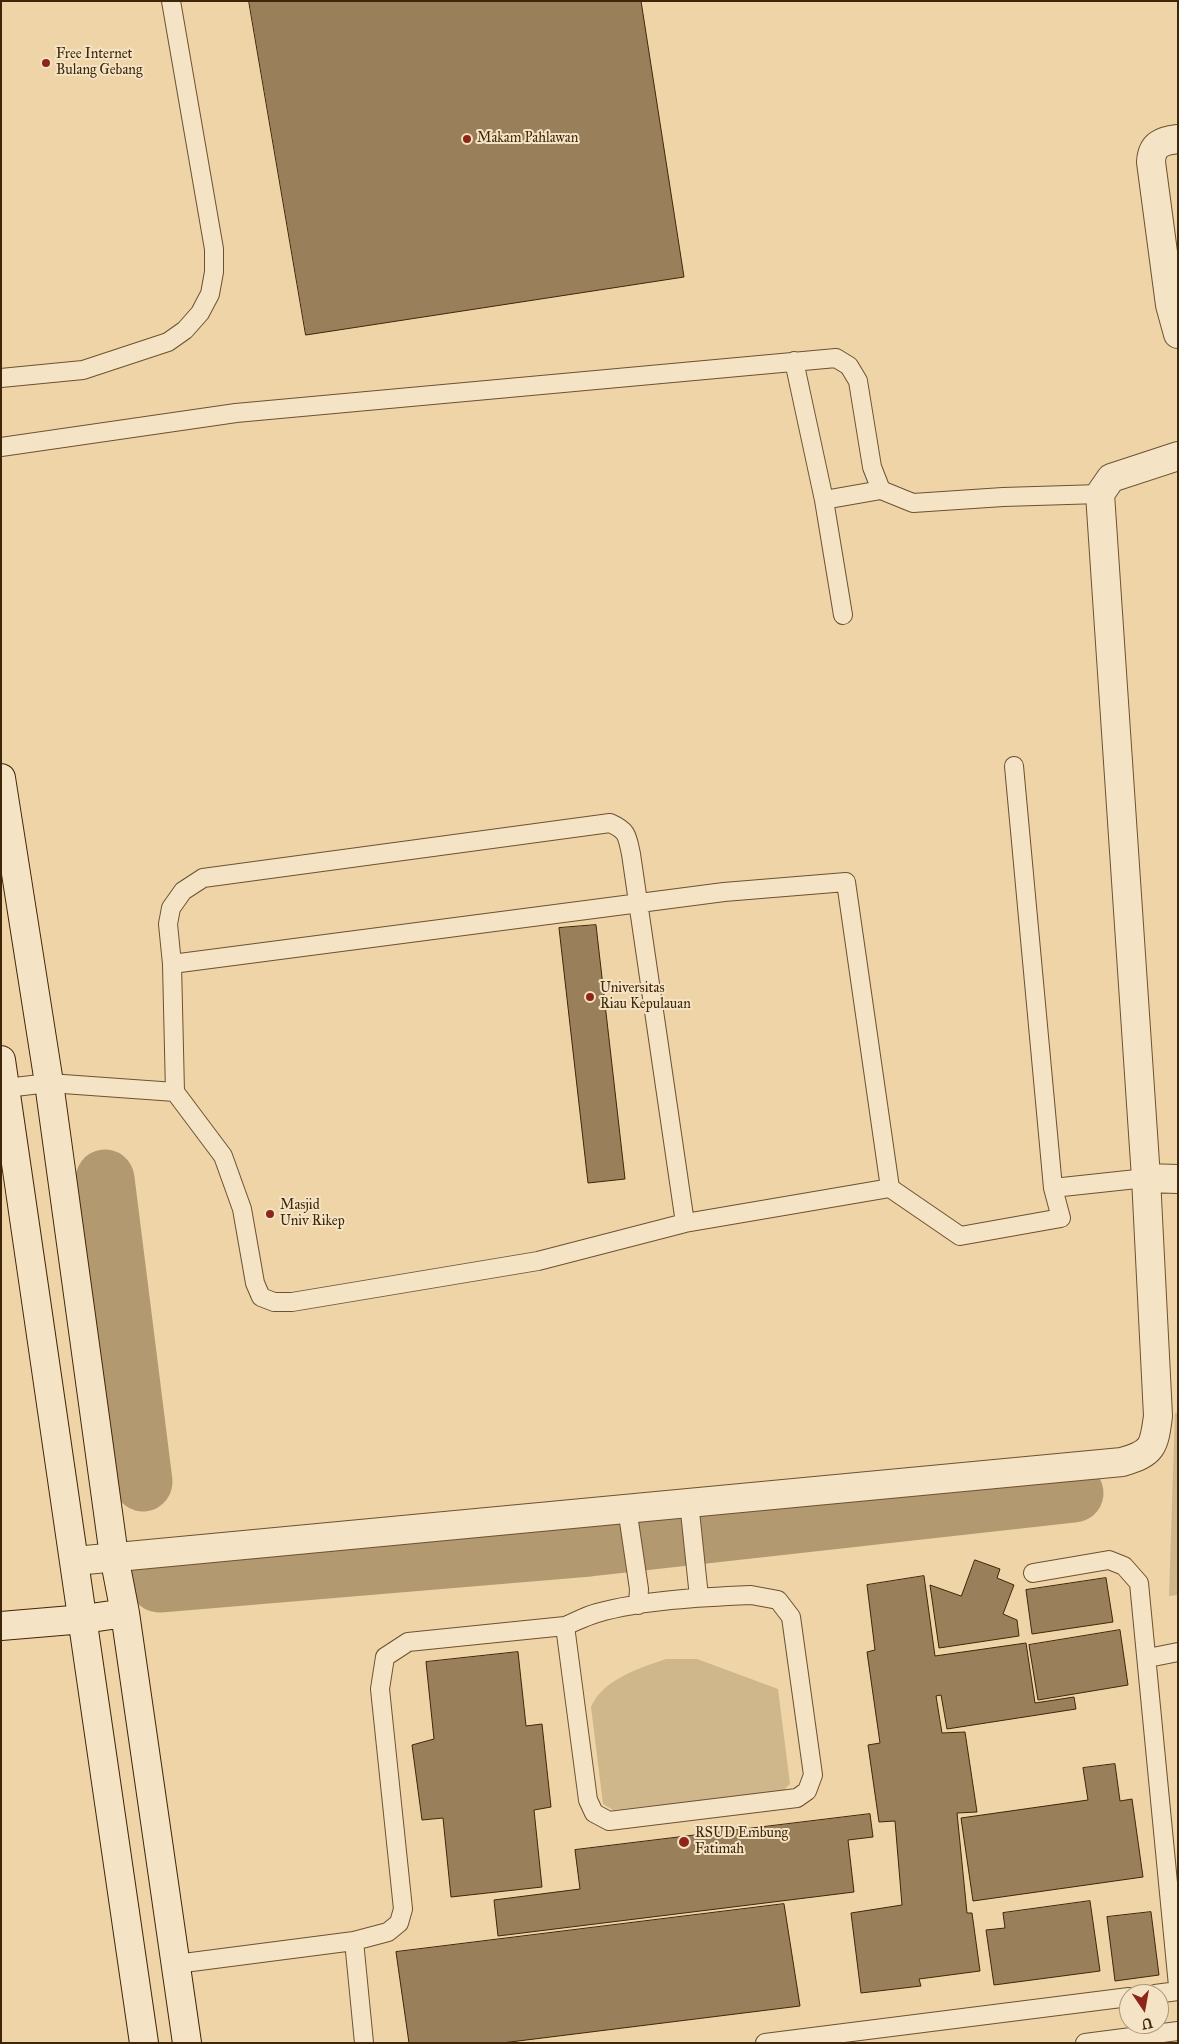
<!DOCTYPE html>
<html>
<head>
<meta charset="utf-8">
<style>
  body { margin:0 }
  #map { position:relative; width:1179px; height:2044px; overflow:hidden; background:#eed4a6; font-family:"IM FELL Great Primer",serif }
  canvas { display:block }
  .frame { position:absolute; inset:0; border:2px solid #402608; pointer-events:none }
  .north { position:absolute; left:1119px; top:1984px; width:50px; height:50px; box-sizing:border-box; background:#f4e3c5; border:1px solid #ac9779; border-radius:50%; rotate:168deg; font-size:14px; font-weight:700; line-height:20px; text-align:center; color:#402608 }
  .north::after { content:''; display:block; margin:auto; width:18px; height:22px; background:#8f2418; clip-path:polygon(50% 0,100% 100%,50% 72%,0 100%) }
</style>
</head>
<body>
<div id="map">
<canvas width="1179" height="2044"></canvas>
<div class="frame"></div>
<div class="north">U</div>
</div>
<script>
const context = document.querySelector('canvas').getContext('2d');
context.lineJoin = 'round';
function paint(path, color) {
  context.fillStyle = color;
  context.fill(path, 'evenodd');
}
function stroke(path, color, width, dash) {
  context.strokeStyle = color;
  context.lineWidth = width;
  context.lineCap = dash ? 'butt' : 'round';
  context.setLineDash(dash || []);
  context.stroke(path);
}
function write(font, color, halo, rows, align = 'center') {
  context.font = font + ' "IM FELL Great Primer",serif';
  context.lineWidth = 4;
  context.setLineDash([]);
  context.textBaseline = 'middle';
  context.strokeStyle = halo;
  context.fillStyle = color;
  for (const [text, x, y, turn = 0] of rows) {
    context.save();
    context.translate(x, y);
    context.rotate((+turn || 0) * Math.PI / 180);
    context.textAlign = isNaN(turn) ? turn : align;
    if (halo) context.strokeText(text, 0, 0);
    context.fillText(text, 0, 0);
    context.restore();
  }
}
paint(new Path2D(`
  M1175,1413H1178V1595L1169,1596Z
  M666,1659H697L778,1689L790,1784L782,1792L613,1810L603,1804L591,1707C603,1679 640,1668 666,1659Z`), '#d0b68b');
stroke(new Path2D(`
  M105,1179L143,1482
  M159,1583L589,1547L1074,1493`), '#b39970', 59);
const building = new Path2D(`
  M249,1H641L684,277L306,335Z
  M596,925L625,1179L588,1183L559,928Z
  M975,1560L1000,1569L997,1578L1014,1585L1003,1614L1017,1620L1019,1636L939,1648L930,1585L961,1596Z
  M924,1576L935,1656L1026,1643L1035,1703L1074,1697L1076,1709L947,1729L941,1695L936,1696L942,1733L965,1732L977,1812L957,1813L967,1913H972L980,1971L919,1979L921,1986L861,1993L851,1913L902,1905L895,1821L879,1822L868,1745L880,1743L867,1652L875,1650L867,1585Z
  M1106,1578L1113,1622L1032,1634L1026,1590Z
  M1120,1630L1128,1685L1038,1700L1029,1645Z
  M518,1652L526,1726L542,1724L551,1807L534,1810L542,1887L451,1897L443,1818L422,1820L412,1745L434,1739L426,1662Z
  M1115,1764L1120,1801L1132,1799L1143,1877L973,1901L961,1818L1088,1800L1083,1768Z
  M870,1814L873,1837L848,1840L854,1892L498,1936L494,1900L580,1889L575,1850Z
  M1090,1901L1100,1971L994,1985L986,1930L1005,1928L1003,1913Z
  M784,1904L800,2006L502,2043H409L396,1952Z
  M1151,1912L1159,1975L1115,1981L1107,1917Z`);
paint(building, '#9a805a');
stroke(building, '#402608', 1);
const lane = new Path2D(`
  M794,361L824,500L881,490
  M1,378L83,370L168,342L185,330L200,313L210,294L214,272V249L171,1
  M1,447L236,413L836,358L849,366L858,381L872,467L881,490L913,503L1003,497L1100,494
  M824,500L843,615
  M1014,766L1053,1188L1146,1178
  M172,964L724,892L846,882L890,1188L960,1236L1061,1218L1053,1188
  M6,1088L49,1083L175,1092
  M685,1223L631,854C627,836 628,831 610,823L203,878L183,891L171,908L168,924L172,964L175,1092L223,1156L242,1209L255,1283L261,1297L274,1302H292L538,1261L685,1223L890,1188
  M689,1502L699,1597
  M627,1508L639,1589L638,1605
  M1033,1573L1109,1560L1124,1566L1139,1583L1178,1986
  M751,1595L778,1600L791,1617L813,1775L807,1791L797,1798L609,1821L594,1813L588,1800L565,1626C575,1622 586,1616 597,1613C643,1600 703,1597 751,1595Z
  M1148,1658L1178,1652
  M354,1941L364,2043
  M176,1964L354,1941L388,1932L399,1923L403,1909L380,1689L385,1657L408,1642L565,1626
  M1155,1994L1178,1991
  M765,2043L1129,1997
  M1085,2043L1178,2031`);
const street = new Path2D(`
  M1178,139C1162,141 1152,144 1151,162L1170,305L1178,334
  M1146,1178L1178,1179
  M75,1561L1122,1462C1153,1453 1154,1447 1158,1416L1146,1178L1100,494L1111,478L1178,456`);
const secondary = new Path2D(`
  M1,778L49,1083L114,1556L125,1613L187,2043
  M1,1060L144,2043
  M1,1626L84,1619L125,1613`);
stroke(lane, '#6c5230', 20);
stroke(street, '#6c5230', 30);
stroke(secondary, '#402608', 30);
stroke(lane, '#f4e3c5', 18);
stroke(street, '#f4e3c5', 28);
stroke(secondary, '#f4e3c5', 28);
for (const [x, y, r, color] of [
  [46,63,5,"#8f2418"],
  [467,139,5,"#8f2418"],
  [590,997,5,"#8f2418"],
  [270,1214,5,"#8f2418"],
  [684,1842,6,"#8f2418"]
]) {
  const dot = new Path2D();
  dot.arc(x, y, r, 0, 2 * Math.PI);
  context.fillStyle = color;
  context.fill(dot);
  stroke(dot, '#f4e3c5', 2);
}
write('14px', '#402608', '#f4e3c5', [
  ["Free Internet",56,55],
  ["Bulang Gebang",56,71],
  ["Makam Pahlawan",477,139],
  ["Universitas",600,989],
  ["Riau Kepulauan",600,1005],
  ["Masjid",280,1206],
  ["Univ Rikep",280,1222],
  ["RSUD Embung",695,1834],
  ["Fatimah",695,1850]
], 'left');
</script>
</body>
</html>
